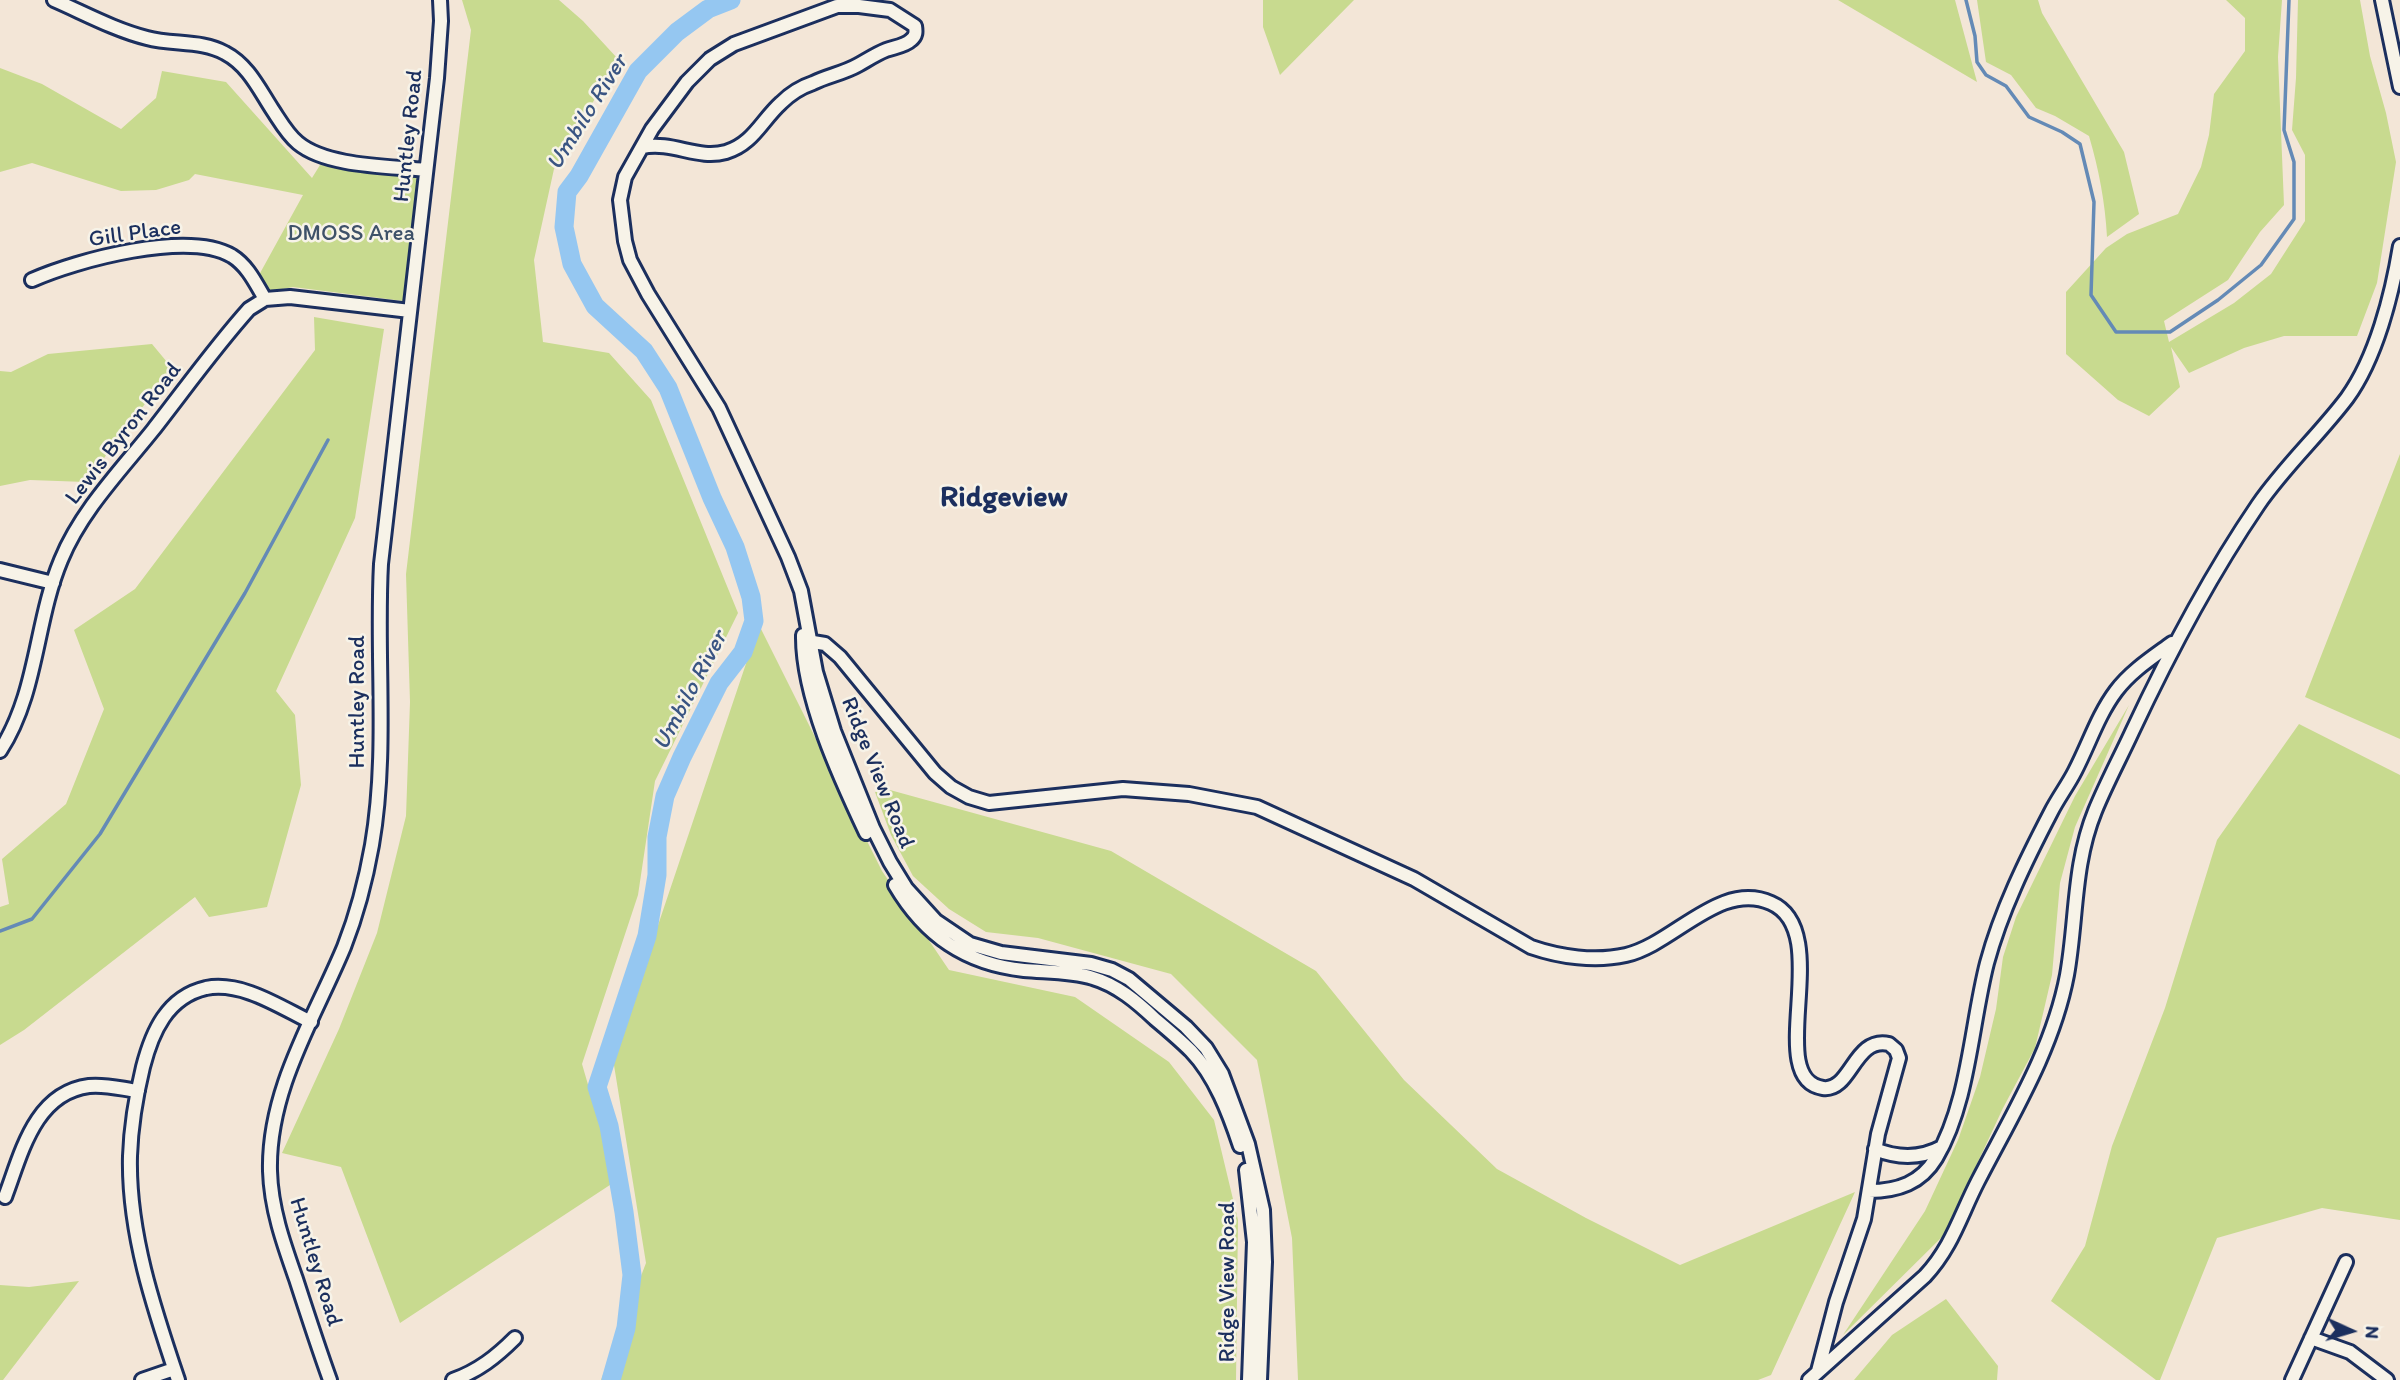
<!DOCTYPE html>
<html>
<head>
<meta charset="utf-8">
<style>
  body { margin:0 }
  #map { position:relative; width:2400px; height:1380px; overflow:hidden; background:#f3e6d7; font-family:Itim,sans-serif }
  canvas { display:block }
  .north { position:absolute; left:2316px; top:1296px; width:70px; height:70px; -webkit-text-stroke:5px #f7f3e8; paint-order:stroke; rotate:94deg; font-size:19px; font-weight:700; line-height:28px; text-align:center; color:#1b2f5e }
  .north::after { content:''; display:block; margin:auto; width:24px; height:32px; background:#1b2f5e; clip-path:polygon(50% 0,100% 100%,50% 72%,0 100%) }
</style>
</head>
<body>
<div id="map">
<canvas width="2400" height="1380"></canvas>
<div class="north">N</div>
</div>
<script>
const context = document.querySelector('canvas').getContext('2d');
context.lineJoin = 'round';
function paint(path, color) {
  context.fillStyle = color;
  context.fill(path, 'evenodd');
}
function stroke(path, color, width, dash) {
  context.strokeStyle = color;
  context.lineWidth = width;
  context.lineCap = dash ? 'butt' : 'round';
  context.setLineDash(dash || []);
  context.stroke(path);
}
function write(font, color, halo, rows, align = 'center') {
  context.font = font + ' Itim,sans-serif';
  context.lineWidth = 5;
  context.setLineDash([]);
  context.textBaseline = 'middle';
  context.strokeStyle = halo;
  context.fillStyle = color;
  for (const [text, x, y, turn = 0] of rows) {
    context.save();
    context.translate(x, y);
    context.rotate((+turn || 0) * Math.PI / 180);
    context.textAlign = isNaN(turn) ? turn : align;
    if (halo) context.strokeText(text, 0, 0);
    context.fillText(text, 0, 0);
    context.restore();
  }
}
paint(new Path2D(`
  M462,0H559L583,21L618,59L554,169L534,260L543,342L609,353L651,400L738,613L655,781L638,895L582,1064L616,1181L400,1323L341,1167L282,1153L339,1029L377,933L406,816L410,702L406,574L471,30Z
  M1263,0H1354L1280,75L1263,27Z
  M1838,0H1955L1977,82Z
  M1977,0H2038L2042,13L2124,152L2139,214L2107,237C2105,202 2099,170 2089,136L2055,116L2036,108L2011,75L1986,62Z
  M2226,0H2282L2278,57L2284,205L2260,232L2228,280L2164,321L2169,342L2234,303L2271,274L2305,221V155L2292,130L2296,78L2298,0H2360L2370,56L2386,113L2396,162L2377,283L2357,336H2284L2244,348L2189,373L2171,347L2180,387L2149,416L2118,400L2066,354V292L2106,248L2127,234L2178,214L2201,167L2209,135L2214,94L2245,51V18Z
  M0,68L42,84L121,129L156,98L162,71L226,82L312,178L320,165L419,177L403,301L293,287L268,292L259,275L303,195L195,174L189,180L156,190L121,191L32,163L0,172Z
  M314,317L384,329L355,518L276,691L295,715L301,785L267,907L209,917L195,897L24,1030L0,1045V907L9,904L2,859L66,804L104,709L74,630L135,589L315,350Z
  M152,344L172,368L86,482L30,480L0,486V371L11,372L48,354Z
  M2400,454V739L2305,697Z
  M759,625L882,871L949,970L1075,997L1169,1062L1214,1120L1238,1220L1236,1380H601L646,1263L613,1059Z
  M2129,705L2075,827L2060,883L2052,975L2035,1048L2003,1108L1944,1235L1843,1335L1925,1211L1958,1140L1980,1077L1996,1009L2003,957L2016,917L2075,796Z
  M2299,724L2400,775V1220L2322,1208L2217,1238L2160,1380H2156L2051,1301L2085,1246L2112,1146L2165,1008L2217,840Z
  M890,790L1111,851L1316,971L1404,1080L1497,1169L1586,1218L1680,1265L1855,1192L1771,1375L1758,1380H1298L1292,1238L1257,1060L1171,974L1038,938L986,932L949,909L913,876L891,835L875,792Z
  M79,1281L3,1380H0V1285L29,1287Z
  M1946,1299L1998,1366L1997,1380H1854L1892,1335Z`), '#c8da8f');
stroke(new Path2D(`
  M1966,0L1975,36L1977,62L1986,75L2006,86L2029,117L2062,132L2080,144L2094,202L2091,295L2116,332H2170L2218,300L2261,265L2294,219V162L2284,130L2289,0
  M0,931L32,919L100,834L245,593L328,440`), '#648ab6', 3.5);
stroke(new Path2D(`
  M611,1380L626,1328L632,1275L624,1212L609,1126L597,1087L647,936L657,875V837L665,796L682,757L719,683L743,652L754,621L751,597L735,547L712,498L668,388L644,351L595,306L572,264L564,227L567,192L579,176L638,71L677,32L708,9L731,0`), '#95c7f1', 19);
const minor = new Path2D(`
  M54,0C84,13 115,30 147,38C173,45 202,40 225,53C248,65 259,89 272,109C280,121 287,134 298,143C327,167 389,166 426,170
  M2382,0L2400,87
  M642,147C674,141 697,160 726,152C753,144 762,120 781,103C790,94 801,87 813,83C827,76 844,73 858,65C867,60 876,54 886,50C894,47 905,46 911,40C916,36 916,32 915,26L890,10L859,6H837L734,44L710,59L687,82L652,129L625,177L620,200L625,241L630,260L648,294L719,408L788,557L801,591L816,672L834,731L873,828L890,862L906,888L936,921L970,944L1001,953L1091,964L1112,970L1129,979L1186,1027L1206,1048L1222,1074L1248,1144L1263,1210L1265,1262L1260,1380
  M32,280C77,260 188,230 232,256C248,266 256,284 265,299
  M0,570L53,583
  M803,635C802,696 840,778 866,833
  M807,641L825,644L840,657L935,773L951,787L969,797L989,803L1123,789L1189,794L1257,807L1414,879L1531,947C1560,957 1595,962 1626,955C1674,944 1720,880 1771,903C1836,931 1762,1079 1823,1088C1851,1092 1854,1036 1889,1044L1896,1050L1899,1058L1878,1134L1864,1219L1836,1302L1818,1371
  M0,751C38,692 35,622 61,560C81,511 121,470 153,430C185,389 215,347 249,309L265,299L290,297L410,311
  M895,885C925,936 966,964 1024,970C1047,972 1071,971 1093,978C1117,985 1137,1002 1155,1019C1167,1029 1180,1040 1191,1051C1215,1076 1229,1113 1240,1146
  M1875,1149C1897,1158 1920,1159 1942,1147
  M1246,1170L1254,1242L1249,1380
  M1869,1191C1898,1191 1921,1183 1936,1158C1969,1102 1971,1025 1987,963C2001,911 2026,860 2051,812C2058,798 2068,785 2075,771C2089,744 2098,715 2116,691C2131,671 2153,657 2172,643
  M5,1197C21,1155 34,1093 89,1086C105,1084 122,1089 138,1091
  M2311,1338L2350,1352L2387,1380
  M142,1380L174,1369
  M178,1380C154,1309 128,1232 130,1156C131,1126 136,1096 143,1067C152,1032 167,997 206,988C242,981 280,1007 311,1022
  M330,1380C318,1347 307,1313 296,1279C284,1245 271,1209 270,1171C268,1090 314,1019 344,947C357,914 366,879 372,845C388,752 376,657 381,564L437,78L441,21L440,0
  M453,1380C478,1371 496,1357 515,1338
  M1809,1380L1925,1276C1952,1247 1960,1216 1978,1181C2012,1115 2053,1049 2067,975C2077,919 2073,865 2095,811C2106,784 2120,758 2132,732C2169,653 2209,577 2258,505C2284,467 2319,435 2347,398C2376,358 2392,295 2400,246
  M2292,1380L2346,1262`);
stroke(minor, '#1b2f5e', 18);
stroke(minor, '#f7f3e8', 12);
write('23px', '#1b2f5e', '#f7f3e8', [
  ["Huntley Road",409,136,-84],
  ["Gill Place",135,234,-8],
  ["Lewis Byron Road",124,434,-52],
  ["Huntley Road",358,702,-90],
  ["Ridge View Road",877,773,68],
  ["Huntley Road",315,1262,73],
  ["Ridge View Road",1228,1282,-90]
]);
write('23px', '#3e5168', '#f7f3e8', [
  ["DMOSS Area",351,234]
]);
write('italic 24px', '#3a5583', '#f7f3e8', [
  ["Umbilo River",588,113,-58],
  ["Umbilo River",691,691,-62]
]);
write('bold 30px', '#1b2f5e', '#f7f3e8', [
  ["Ridgeview",1004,498]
]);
</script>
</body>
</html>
